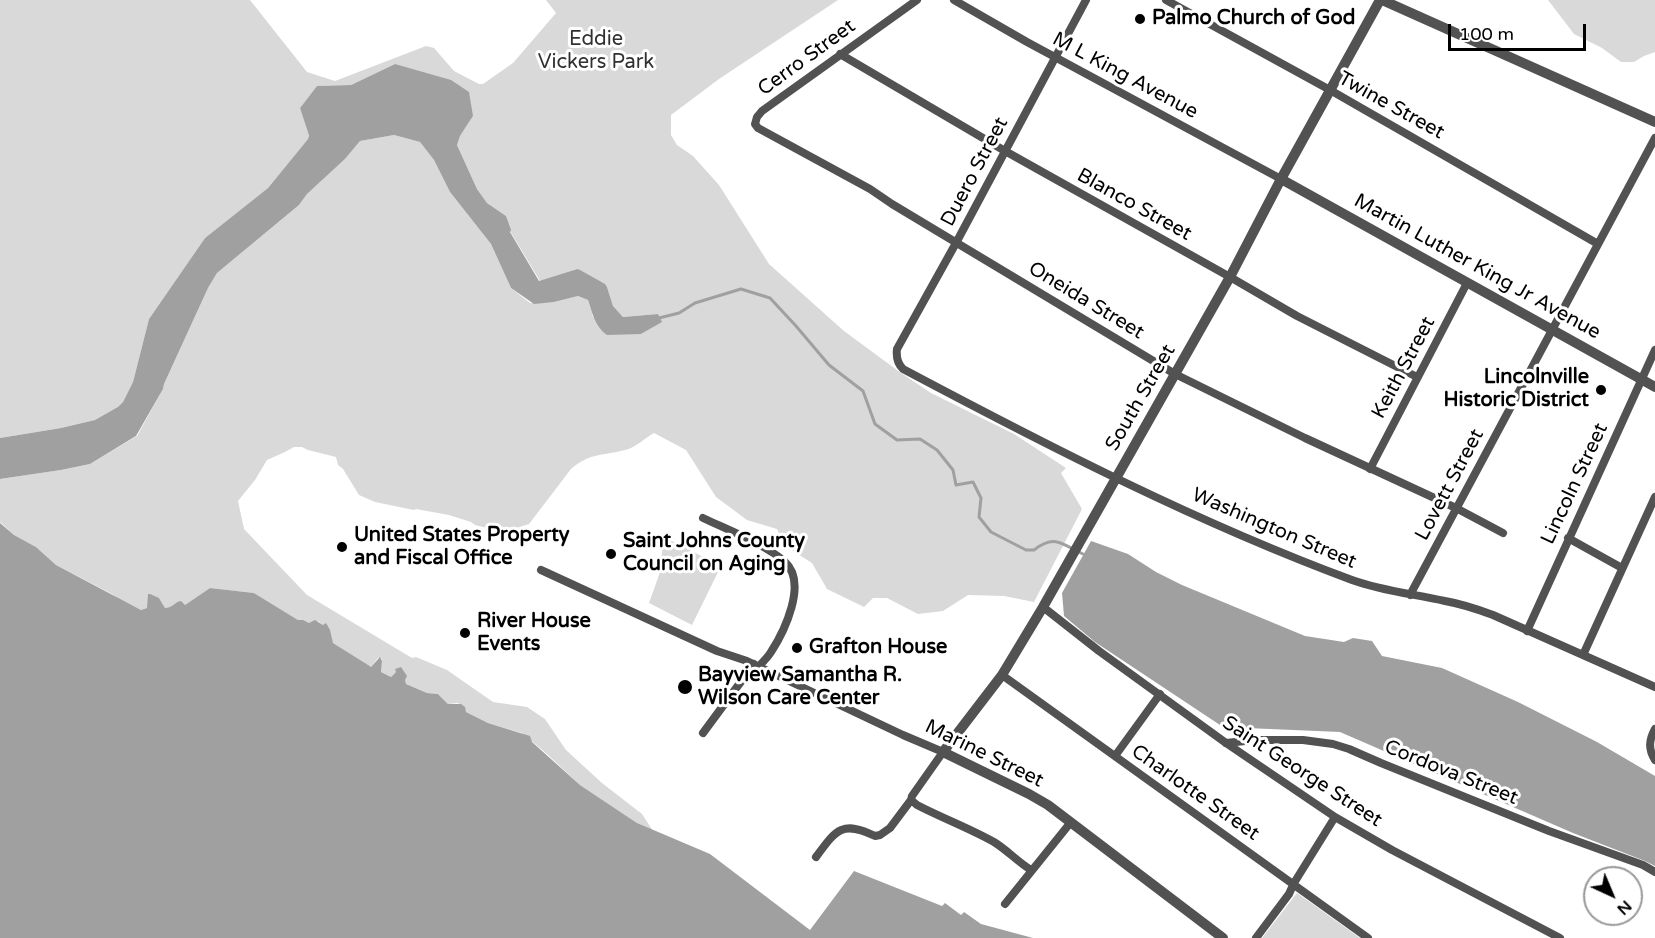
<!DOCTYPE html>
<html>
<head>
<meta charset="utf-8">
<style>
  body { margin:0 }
  #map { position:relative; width:1655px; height:938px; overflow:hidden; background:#fff; font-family:"Varela Round",sans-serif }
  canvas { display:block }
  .north { position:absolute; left:1583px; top:866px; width:60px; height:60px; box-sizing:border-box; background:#fff; border:2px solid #999; border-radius:50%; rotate:136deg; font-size:16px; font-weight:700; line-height:24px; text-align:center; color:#000 }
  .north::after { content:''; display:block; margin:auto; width:21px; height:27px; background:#000; clip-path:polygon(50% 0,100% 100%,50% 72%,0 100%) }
  .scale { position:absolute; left:1448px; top:24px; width:138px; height:27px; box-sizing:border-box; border:3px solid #000; border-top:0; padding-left:8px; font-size:18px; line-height:21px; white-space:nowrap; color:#000; -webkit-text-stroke:4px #fff; paint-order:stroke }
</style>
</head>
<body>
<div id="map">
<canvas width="1655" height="938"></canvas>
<div class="north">N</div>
<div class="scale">100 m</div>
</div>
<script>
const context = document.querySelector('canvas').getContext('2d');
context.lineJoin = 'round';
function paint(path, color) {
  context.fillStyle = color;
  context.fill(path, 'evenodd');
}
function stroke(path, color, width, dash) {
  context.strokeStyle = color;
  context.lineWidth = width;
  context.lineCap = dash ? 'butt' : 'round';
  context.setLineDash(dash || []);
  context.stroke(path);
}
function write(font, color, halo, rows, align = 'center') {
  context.font = font + ' "Varela Round",sans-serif';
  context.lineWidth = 6;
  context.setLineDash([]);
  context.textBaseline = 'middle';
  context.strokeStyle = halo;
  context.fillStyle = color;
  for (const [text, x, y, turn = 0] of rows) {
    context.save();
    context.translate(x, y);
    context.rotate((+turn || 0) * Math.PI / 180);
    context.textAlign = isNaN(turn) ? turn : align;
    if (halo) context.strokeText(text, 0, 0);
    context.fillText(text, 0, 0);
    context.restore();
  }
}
paint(new Path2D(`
  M0,0H250L307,72L335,81L426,46L434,48L454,71L479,84H483L513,63L556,13L546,0H838L719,79L671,115V135L677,145L693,156L719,185L769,264L844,331L901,373L931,393L1014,434L1066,468L1061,473L1082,509L1034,602L1004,596L968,595L943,611L918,614L887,598H873L864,607L827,589L812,563L785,546L777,529L747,520L716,497L686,450L654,433C645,438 635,448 625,450C603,456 591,452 571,469L529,524L504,532L475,525L471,522L449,515L416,509L414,510L375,502L359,495L343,469L338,465L336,457L308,450L302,447H294L285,452L267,460L255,480L238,501L244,529L307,595L412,658L416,657L447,670L493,702L527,707L545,719L566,750L602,783L642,814L653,831L637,823L580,785L547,754L522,733L488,723L466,712L458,703L448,704L438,694L427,693L406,684L396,672L391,677L381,672L382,659L378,658L371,667L367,665L333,643L323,625L318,621L309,623L298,620L254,593L210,588L185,605L178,602L170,608H165L159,598L147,608L141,610L122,601L112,594L56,565L36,547L14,535L0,522V479L61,470L90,464L137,436L163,389L164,384L208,288L217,273L299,205L307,194L345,159L360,141L394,135L420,142L434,160L450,192L491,244L511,288L530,303L554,302L578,296L588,300L593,317L641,334L661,322L658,314L623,317L613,306L607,287L576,269L540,281L510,231L506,216L487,203L477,189L457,145L460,136L473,116L395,64L351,85L317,86L300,108L309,137L308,139L268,188L205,238L149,319L133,382L123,402L118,408L95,420L61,428L0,438Z
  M1548,0H1655V52L1644,56L1634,62H1621L1602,48L1574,34Z
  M664,537L721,566L692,625L649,603L659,575Z
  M1297,893L1360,938H1262Z`), '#d9d9d9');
paint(new Path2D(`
  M395,64L451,80L469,92L473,116L460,136L457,145L477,189L487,203L506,216L511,230L510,232L539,281L577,269L580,270L605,284L607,287L613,306L623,317L658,314L662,322L641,334L607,335C595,327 592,312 588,300L578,296L554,302L534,304L511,288L491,244L450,192L434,160L420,142L394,135L360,141L345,159L307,194L299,205L217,273L208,288L164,384L163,389L136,436L90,464L61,470L0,479V438L61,428L95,420L118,407L123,402L133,382L149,319L205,238L268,188L308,139L309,136L300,108L317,86L351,85Z
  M0,523L14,535L36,547L56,565L141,610L147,608L148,594H150L159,598L165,608C173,608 174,602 181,601L185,605L210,588L254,593L298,620H303L309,623L315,620L323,625L326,623L330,630L333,643L368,665L371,667L380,657L382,661L381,672L391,677L396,672L395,669L401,667L407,676L405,680L406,684L427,693L438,694L448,704H461L465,707L466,712L488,723L530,736L532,742L580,785L637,823L710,854L810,930L854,871L942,906L945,903L961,915L964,912L981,924L1033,938H0Z
  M1091,541L1128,554L1156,572L1182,585L1305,636L1344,642L1353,638L1372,641L1382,656L1442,668L1518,702L1597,742L1655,776V866L1645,861L1573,833L1340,732L1223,727L1095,642L1064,616L1062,593Z`), '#a0a0a0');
stroke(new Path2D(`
  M659,318L679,313L695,303L741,289L770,298L796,326L829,365L863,391L875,424L897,440L920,439L937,450L953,470L956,485L973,482L981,498L979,517L991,532L1026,550H1034C1055,534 1061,544 1083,554`), '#a0a0a0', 3);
stroke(new Path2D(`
  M917,0L762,111L757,117L755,124L758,128L870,189L892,204L1175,374L1305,438L1456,508L1503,533
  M954,0L1027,42L1281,179
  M1086,0L956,243L897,349C896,357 897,363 903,369C1048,446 1198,523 1352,580C1382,591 1414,594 1445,601C1462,604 1477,609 1493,615L1655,687
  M1166,0L1330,90L1598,244
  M840,54L1005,151L1230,277L1297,316L1417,377
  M1370,469L1467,283
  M703,518C728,530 765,544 785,562C808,583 784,632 771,652C768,657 763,662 759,666
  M1568,538L1622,568
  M541,570L717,651L747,661L903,735L943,752L912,796L911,800L890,828L880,835L875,836C842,820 836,830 816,857
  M1410,595L1655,138
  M1043,607L1099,651L1226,743L1335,817L1392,850L1560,938
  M1527,631L1655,350
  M1583,655L1655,497
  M1002,675L1368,938
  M1655,729C1649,740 1648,749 1655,760
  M703,733L754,664
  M1226,743L1255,740H1303L1333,744L1349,749L1381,763L1549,831L1643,865L1655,872
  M1115,756L1160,694
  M911,800L917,805C942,818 969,828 994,842C1007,850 1018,862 1031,870
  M1005,904L1071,822
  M1256,938L1289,894L1294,883L1335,817`), '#525252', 8);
stroke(new Path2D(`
  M1382,0L1655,122
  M1281,179L1655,387
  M1223,938L1048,805L1029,794L943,752L1002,675L1043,607L1230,277L1281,179L1380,0`), '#525252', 10);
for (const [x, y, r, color] of [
  [1140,19,6,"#000"],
  [1601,390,6,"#000"],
  [342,547,6,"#000"],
  [611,554,6,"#000"],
  [465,633,6,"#000"],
  [797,648,6,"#000"],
  [685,687,8,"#000"]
]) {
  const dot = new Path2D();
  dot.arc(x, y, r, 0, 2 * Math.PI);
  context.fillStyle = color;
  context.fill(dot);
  stroke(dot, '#fff', 2);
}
write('bold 20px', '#000', '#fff', [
  ["Palmo Church of God",1152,19],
  ["Lincolnville",1589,378,"right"],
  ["Historic District",1589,401,"right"],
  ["United States Property",354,536],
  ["and Fiscal Office",354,559],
  ["Saint Johns County",623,542],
  ["Council on Aging",623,565],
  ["River House",477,622],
  ["Events",477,645],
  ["Grafton House",809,648],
  ["Bayview Samantha R.",698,676],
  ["Wilson Care Center",698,699]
], 'left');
write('20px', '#303030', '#fff', [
  ["Eddie",596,40],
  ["Vickers Park",596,63]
]);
write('20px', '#000', '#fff', [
  ["Cerro Street",807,58,-36],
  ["M L King Avenue",1125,76,28],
  ["Twine Street",1391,106,29],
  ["Duero Street",975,172,-62],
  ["Blanco Street",1134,205,29],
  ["Martin Luther King Jr Avenue",1477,267,29],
  ["Oneida Street",1086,301,31],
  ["Keith Street",1404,368,-62],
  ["South Street",1141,398,-60],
  ["Lincoln Street",1575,484,-65],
  ["Lovett Street",1450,485,-62],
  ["Washington Street",1274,529,23],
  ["Marine Street",984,754,26],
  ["Saint George Street",1302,772,33],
  ["Cordova Street",1451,773,22],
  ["Charlotte Street",1195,793,35]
]);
</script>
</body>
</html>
